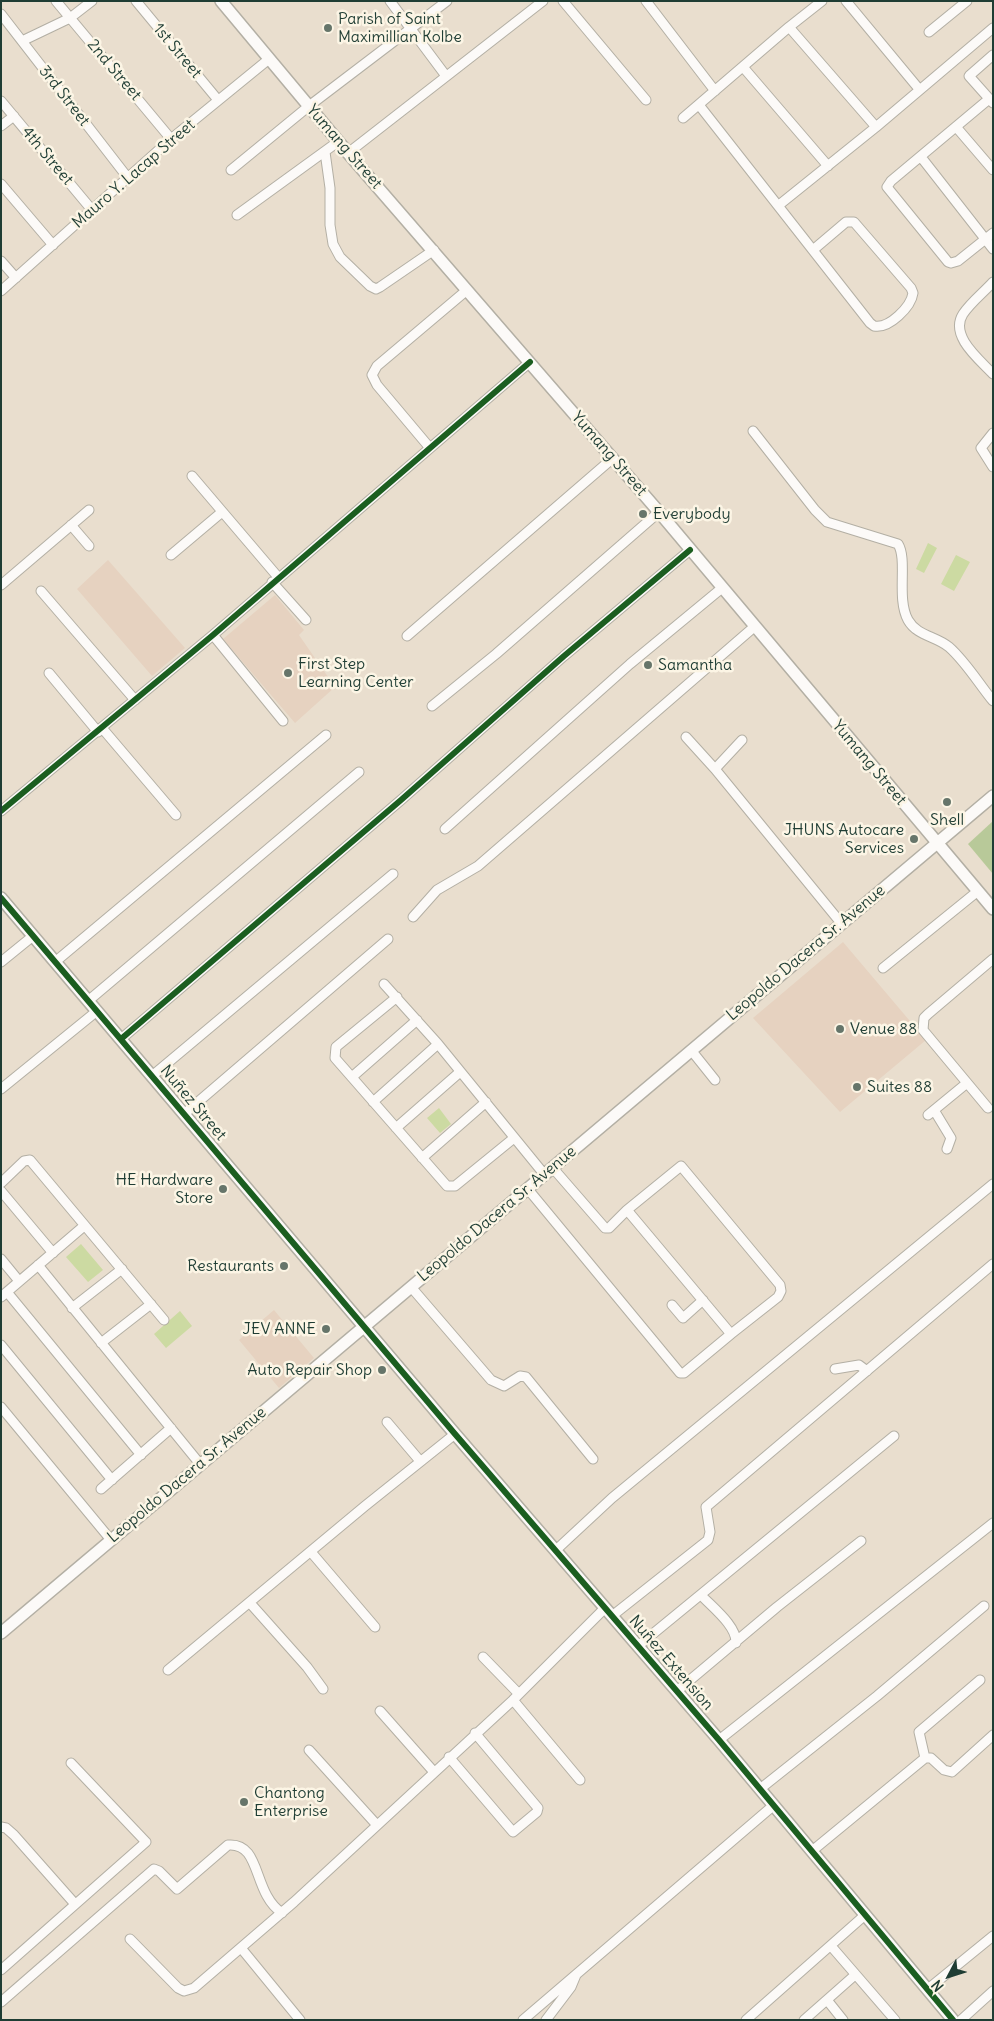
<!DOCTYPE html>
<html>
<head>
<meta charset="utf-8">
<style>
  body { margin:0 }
  #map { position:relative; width:994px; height:2021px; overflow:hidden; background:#e9dece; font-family:Delius,sans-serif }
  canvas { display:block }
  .frame { position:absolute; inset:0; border:2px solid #1f3d34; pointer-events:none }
  .north { position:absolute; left:924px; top:1951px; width:50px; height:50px; -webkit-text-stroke:4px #fcf5e5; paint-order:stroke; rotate:230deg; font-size:14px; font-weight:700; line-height:20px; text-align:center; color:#1f3d34 }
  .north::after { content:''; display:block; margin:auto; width:18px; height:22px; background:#1f3d34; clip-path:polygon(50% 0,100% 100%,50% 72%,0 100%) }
</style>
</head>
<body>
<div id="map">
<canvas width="994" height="2021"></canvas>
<div class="frame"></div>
<div class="north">N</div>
</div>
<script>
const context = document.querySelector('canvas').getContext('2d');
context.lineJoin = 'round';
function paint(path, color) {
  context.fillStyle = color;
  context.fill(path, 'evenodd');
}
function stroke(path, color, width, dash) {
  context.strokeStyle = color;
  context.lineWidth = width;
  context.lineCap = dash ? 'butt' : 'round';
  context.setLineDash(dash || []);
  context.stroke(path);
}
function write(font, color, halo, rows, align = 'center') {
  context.font = font + ' Delius,sans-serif';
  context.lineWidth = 5;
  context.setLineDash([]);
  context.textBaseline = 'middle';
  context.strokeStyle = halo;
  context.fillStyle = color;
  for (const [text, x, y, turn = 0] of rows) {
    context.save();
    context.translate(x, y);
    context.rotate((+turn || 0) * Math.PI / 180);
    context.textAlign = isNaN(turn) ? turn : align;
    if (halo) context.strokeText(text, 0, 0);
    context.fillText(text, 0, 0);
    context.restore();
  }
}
paint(new Path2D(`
  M108,560L185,648L152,676L77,589Z
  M275,595L304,630L299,635L335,687L295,723L223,639Z
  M843,942L926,1040L840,1112L753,1018Z
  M274,1310L314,1358L279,1388L239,1340Z`), '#e6d2c0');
paint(new Path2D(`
  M928,543L937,548L924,573L916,569Z
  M956,555L970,562L954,591L941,584Z
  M439,1108L451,1124L440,1133L427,1118Z
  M81,1244L103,1270L88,1282L66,1257Z
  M180,1311L192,1326L166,1348L154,1334Z`), '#ccdaa2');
paint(new Path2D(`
  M993,821V874L968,844Z`), '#b8c999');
const street = new Path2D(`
  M56,1L171,139
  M136,1L218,100
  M390,1L446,76
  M563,1L646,100
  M646,1L715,91
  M846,1L919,89
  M1,14L128,178
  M789,27L876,127
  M929,32L967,1
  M22,41L70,18L92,1
  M743,67L828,166
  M989,99L891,181L887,187L948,262L951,263L958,261L993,233
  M1,101L92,210
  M993,103L969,76L993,55
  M699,105L870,323L874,326C889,329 911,307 913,293L911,288L854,222H846L813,250
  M683,118L789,27L822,1
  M1,126L14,116
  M957,128L993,170
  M325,152L330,188V225L333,244L340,257L370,286L376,289L380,287L434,250
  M348,153L543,1
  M921,157L993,249
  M231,170L309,106L447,1
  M1,184L53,245
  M779,205L876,127L993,28
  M237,215L339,141
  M1,261L16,278
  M993,282C983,293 971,302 963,314C949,336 980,360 993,374
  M1,291L171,139L269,59
  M753,431L815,510L827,522L898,544C908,560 896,598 908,620C917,636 936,636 949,647C966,662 979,684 993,701
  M993,433L981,448L993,467
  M430,448L377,385L372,375L377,366L467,290
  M192,476L278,577
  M71,525L89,546
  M171,555L222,512
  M272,582L306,620
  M1,585L89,510
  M41,591L135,700
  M213,635L283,721
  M407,636L613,458
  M49,673L98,732
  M432,706L496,654L659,512
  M102,728L176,815
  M686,737L715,769L841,923
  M715,769L742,740
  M1,811L213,635L530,362
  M445,829L630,664L722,588
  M413,917L437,890L478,866L754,627
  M1,962L33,936
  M55,962L326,735
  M883,968L978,891
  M384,984L438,1044L544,1174
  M397,997L336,1047L335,1058L447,1186H455L514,1138
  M88,1001L359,772
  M121,1039L401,800L564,656L690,550
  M691,1050L715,1080
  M152,1076L393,874
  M352,1077L417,1020
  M1,1089L97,1011
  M373,1102L438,1044
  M988,1108L923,1030L924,1018L928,1014L993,959
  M934,1110L951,1138L947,1149
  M184,1114L388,939
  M928,1115L967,1083
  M396,1128L460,1072
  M422,1158L486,1102
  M1,1183L24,1161L30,1160L164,1320
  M527,1188L680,1373H684L731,1334L627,1210L609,1228H605L552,1167
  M1,1191L53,1253
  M627,1210L681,1166L780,1285L781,1291L778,1297L731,1334
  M1,1259L19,1281
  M38,1265L200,1464
  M411,1287L491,1380L504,1386L520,1376L526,1377L593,1459
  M7,1292L141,1455
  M1,1297L84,1226
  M672,1305L683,1318L703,1300
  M72,1308L122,1269
  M101,1343L151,1304
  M1,1345L112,1480
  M835,1369L859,1365L867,1371
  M1,1407L111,1540
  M387,1422L420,1461
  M101,1489L171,1428
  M556,1550L612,1498L993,1184
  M311,1552L375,1627
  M701,1595C712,1607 737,1626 736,1643
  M250,1603L307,1667L323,1689
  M612,1616L708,1540L710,1532L706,1507L993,1264
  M638,1646L894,1436
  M483,1657L518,1693
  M168,1670L365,1506L455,1434
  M677,1691L777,1607L861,1541
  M513,1700L580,1780
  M380,1711L434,1772
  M719,1740L993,1523
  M309,1750L376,1824
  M449,1757L513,1832L537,1812L538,1808L475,1733
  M925,1758L919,1732L980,1680
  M760,1789L877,1696L984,1606
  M1,1827L6,1828L14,1835L75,1904
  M812,1851L925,1758H931L944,1770L952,1772L993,1735
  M130,1939L178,1988L184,1991L194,1988L294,1902L513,1700L605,1608
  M831,1946L895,2020
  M241,1948L300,2020
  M1,1970L146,1842L71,1763
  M928,1989L993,1936
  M827,2000L843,2020
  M1,2002L154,1869L159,1871L177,1889L228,1845C262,1842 252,1893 282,1913
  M523,2020L774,1805
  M546,2020L571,1987L576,1975
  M746,2020L865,1915
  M804,2020L855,1975
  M961,2020L993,1991`);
const secondary = new Path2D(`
  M221,1L348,153L659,512L993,909
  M1,898L455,1434L719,1740L953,2020
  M1,1633L993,796`);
stroke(street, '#b3afa4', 11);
stroke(secondary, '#b3afa4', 14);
stroke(street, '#fcfaf8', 9);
stroke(secondary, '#fcfaf8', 11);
stroke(new Path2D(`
  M1,811L213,635L530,362
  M1,898L455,1434L719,1740L953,2020
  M121,1039L401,800L564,656L690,550`), '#1b5e20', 6);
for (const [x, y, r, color] of [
  [328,28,5,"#66756a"],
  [643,514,5,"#66756a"],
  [648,665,5,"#66756a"],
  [288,673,5,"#66756a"],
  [947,802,5,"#66756a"],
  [914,839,5,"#66756a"],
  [840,1029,5,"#66756a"],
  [857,1087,5,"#66756a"],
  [223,1189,5,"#66756a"],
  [284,1266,5,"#66756a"],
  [326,1329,5,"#66756a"],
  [382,1370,5,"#66756a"],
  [244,1802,5,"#66756a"]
]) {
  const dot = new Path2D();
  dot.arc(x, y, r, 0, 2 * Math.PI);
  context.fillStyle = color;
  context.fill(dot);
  stroke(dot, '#fcf5e5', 2);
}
write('16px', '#1f3d34', '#fcf5e5', [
  ["Parish of Saint",338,19],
  ["Maximillian Kolbe",338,37],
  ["Everybody",653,514],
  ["First Step",298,664],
  ["Learning Center",298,682],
  ["Samantha",658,665],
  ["Shell",947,820,"center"],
  ["JHUNS Autocare",904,830,"right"],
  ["Services",904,848,"right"],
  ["Venue 88",850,1029],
  ["Suites 88",867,1087],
  ["HE Hardware",213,1180,"right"],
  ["Store",213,1198,"right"],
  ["Restaurants",274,1266,"right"],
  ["JEV ANNE",316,1329,"right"],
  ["Auto Repair Shop",372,1370,"right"],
  ["Chantong",254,1793],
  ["Enterprise",254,1811]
], 'left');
write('16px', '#1f3d34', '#fcf5e5', [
  ["1st Street",177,51,50],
  ["2nd Street",114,70,50],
  ["3rd Street",64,96,52],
  ["Yumang Street",344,147,49],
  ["4th Street",47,156,50],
  ["Mauro Y. Lacap Street",134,174,-41],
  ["Yumang Street",609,454,49],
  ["Yumang Street",869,763,50],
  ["Leopoldo Dacera Sr. Avenue",806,953,-40],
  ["Nuñez Street",193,1103,50],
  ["Leopoldo Dacera Sr. Avenue",497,1214,-40],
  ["Leopoldo Dacera Sr. Avenue",187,1475,-40],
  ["Nuñez Extension",671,1663,49]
]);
</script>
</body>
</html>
